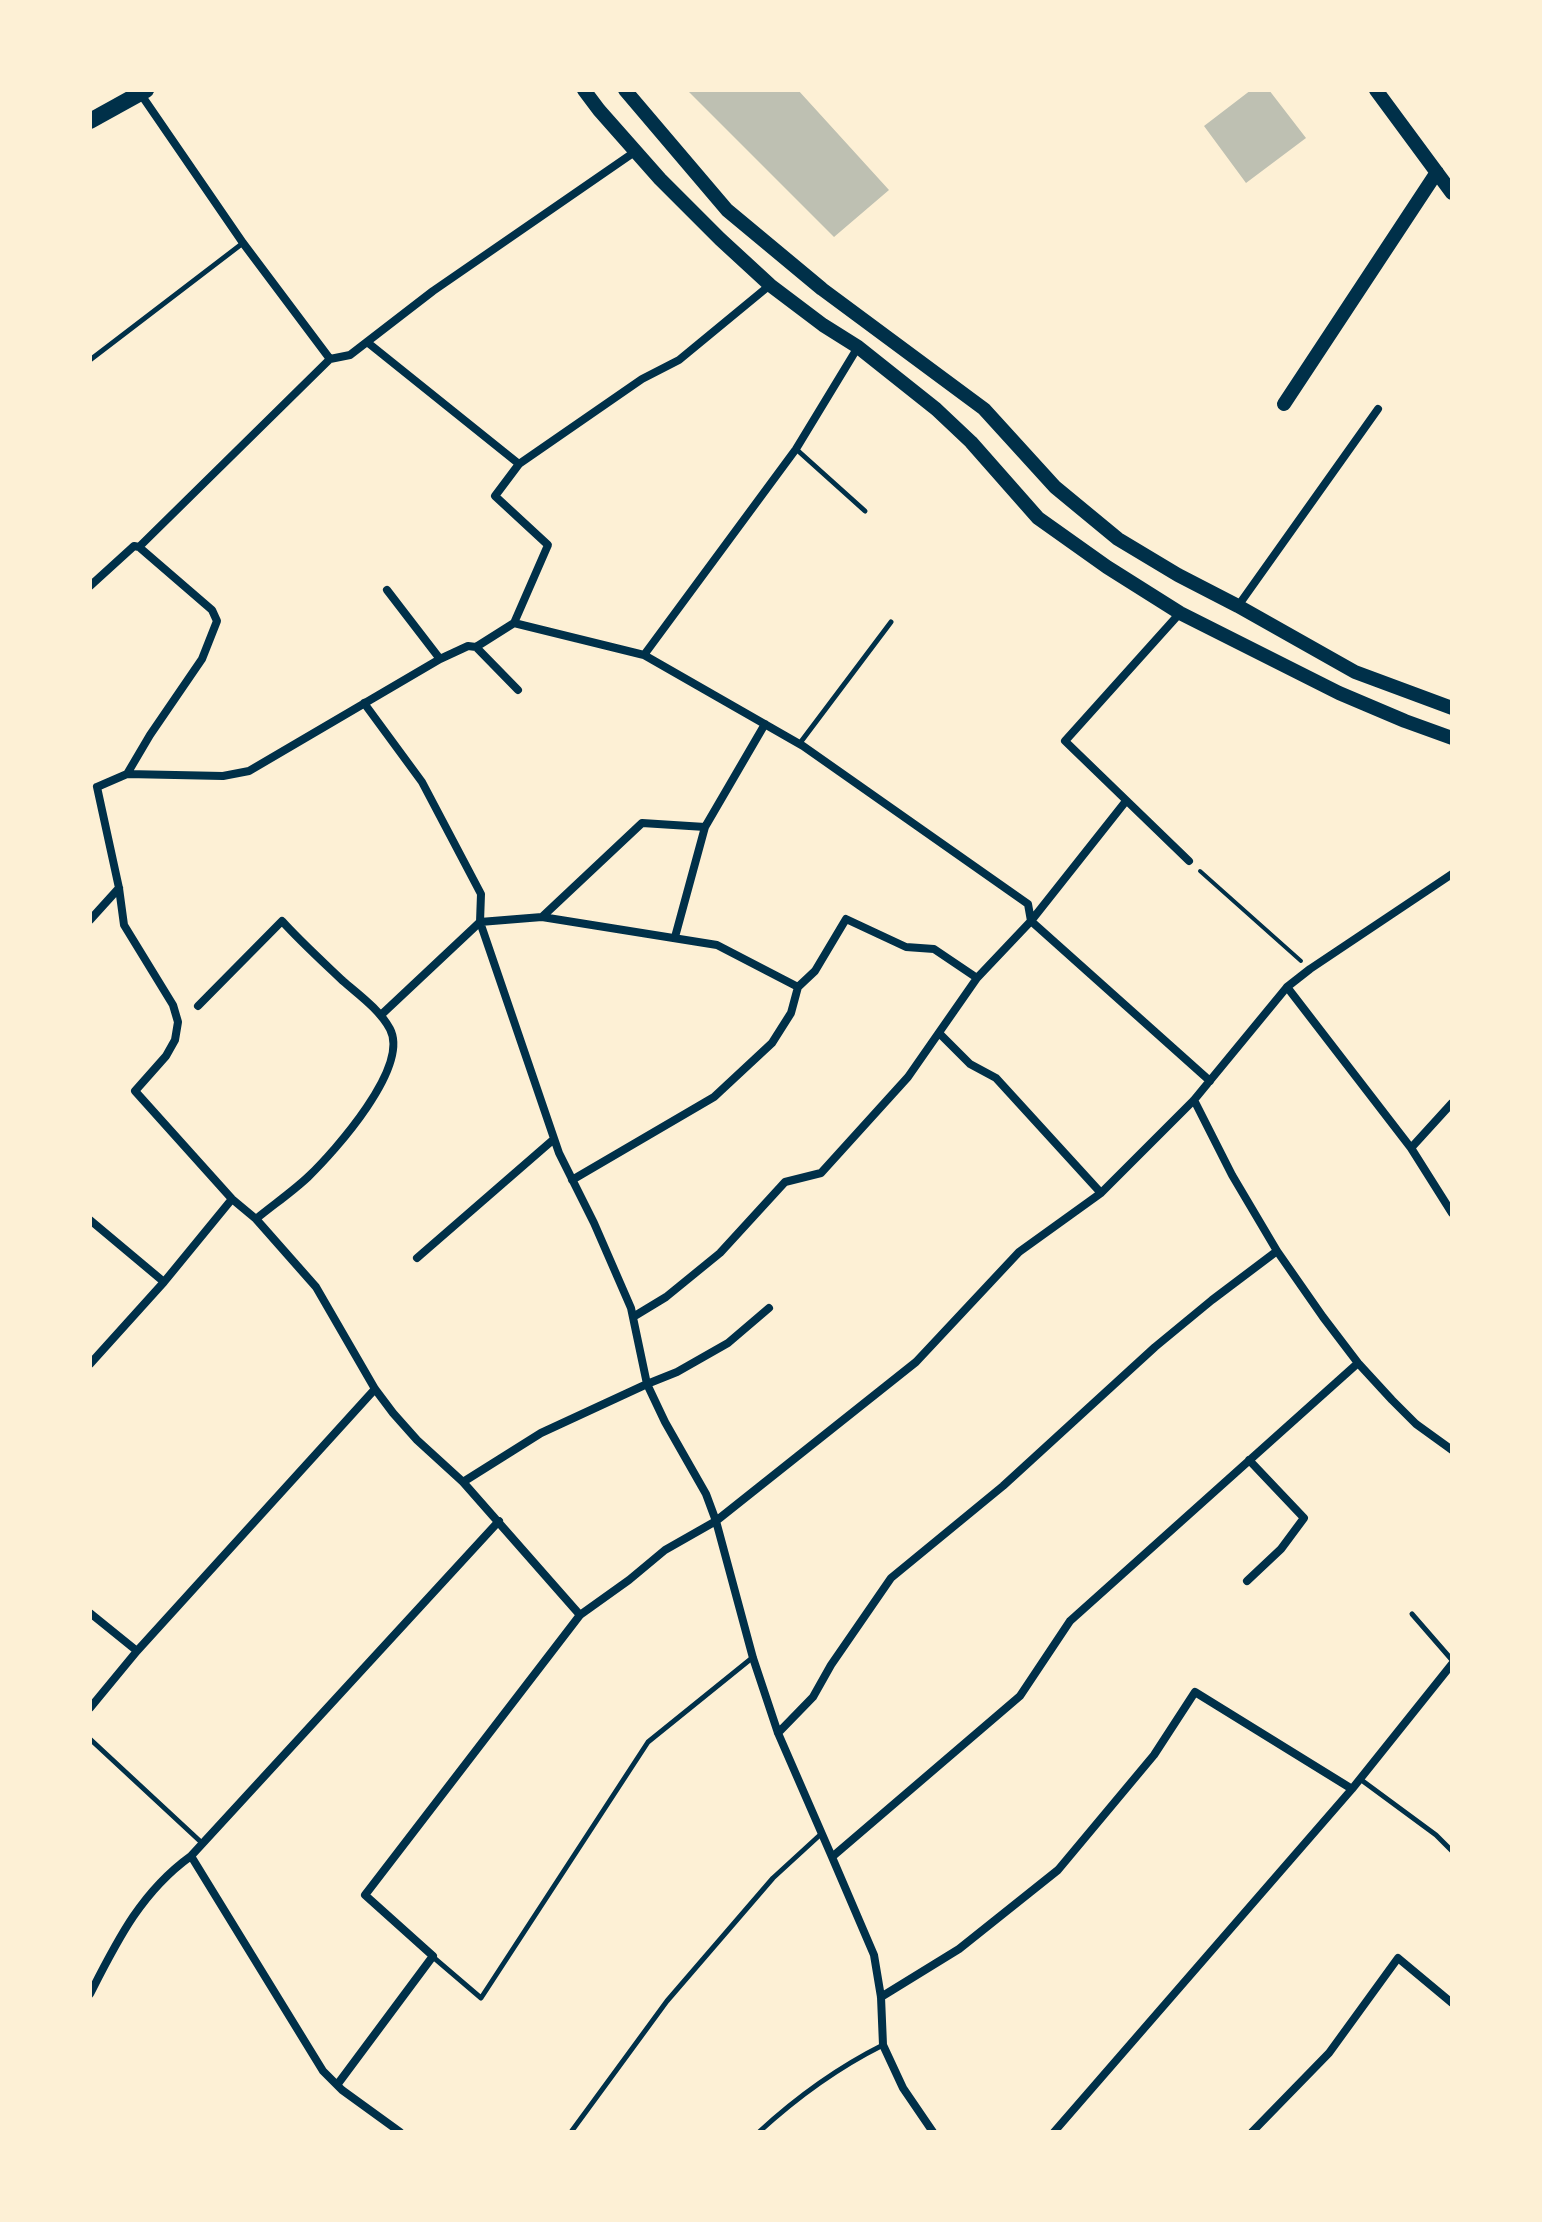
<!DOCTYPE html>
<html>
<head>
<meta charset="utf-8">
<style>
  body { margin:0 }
  #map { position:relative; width:1542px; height:2222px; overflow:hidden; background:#fdf0d5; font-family:Jost,sans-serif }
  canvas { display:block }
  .frame { position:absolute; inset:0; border:92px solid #fdf0d5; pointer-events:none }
</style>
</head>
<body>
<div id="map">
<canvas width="1542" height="2222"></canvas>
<div class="frame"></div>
</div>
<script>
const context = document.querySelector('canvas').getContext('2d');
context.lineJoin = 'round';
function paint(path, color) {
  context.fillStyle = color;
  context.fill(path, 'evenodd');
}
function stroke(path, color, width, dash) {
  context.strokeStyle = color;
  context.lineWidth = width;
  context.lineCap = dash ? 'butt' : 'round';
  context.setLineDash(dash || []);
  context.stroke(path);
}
paint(new Path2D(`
  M687,90H798L889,190L834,237Z
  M1251,90H1269L1306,138L1246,183L1204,126Z`), '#bec0b2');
stroke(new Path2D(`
  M1200,871L1301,961`), '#003049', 4);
stroke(new Path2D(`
  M90,360L243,243
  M796,449L865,511
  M800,743L891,622
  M1412,1614L1452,1660
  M90,1739L202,1843
  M1360,1779L1436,1835L1452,1851
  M433,1957L481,1998L648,1742L752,1658
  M571,2132L667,2001L773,1878L821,1834
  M759,2132C796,2098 837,2068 883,2045`), '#003049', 5);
stroke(new Path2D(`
  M140,93L243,243L330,359
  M367,342L519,464L495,496L548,545L514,623L644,655L803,746L1028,904L1031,921L1210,1081
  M519,464L642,379L679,360L770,285
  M90,586L134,546L139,547L330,359L350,355L433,291L636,151
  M387,590L440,659
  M1238,606L1378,409
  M1180,613L1065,741L1189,861
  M476,647L518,690
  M644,655L796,449L858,347
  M364,703L422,782L481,894L480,922L542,917L717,945L798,987
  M127,774L223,776L249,771L440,659L468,646L476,647L514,623
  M97,787L119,888L124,925L173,1005L178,1022L175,1040L166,1056L135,1091L232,1199L256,1219L316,1287L375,1389L393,1413L417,1440L463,1482L580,1615
  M97,787L127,774L150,735L202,659L217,621L212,610L139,547
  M542,917L642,823L705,827
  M90,920L119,888
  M675,937L705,827L765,724
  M1287,987L1411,1148L1452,1213
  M198,1006L282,921C301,942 322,961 343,981C359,995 379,1009 390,1029C410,1067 335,1151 308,1177C292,1192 273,1205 256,1219
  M381,1015L480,922L559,1153L594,1223L631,1308L647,1384L665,1422L706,1494L716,1521L753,1658L778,1733L832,1857
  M939,1033L970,1064L996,1078L1101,1193
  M1194,1100L1232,1175L1277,1251L1323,1317L1358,1363L1392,1400L1416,1424L1452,1450
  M1411,1148L1452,1103
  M572,1180L714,1097L772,1043L791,1013L798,987L815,971L846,919L906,947L934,949L977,978
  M90,1220L164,1282
  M417,1258L554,1139
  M633,1317L666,1297L720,1253L785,1182L821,1173L908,1077L977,978L1031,921L1126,801
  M90,1364L164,1282L232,1199
  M463,1482L541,1433L647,1384L677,1372L728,1343L769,1308
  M1247,1581L1281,1549L1304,1518L1249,1460
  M90,1613L137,1651
  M90,1708L137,1651L375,1389
  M778,1733L813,1697L831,1665L891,1578L1003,1486L1155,1347L1212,1300L1277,1251
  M90,1994C117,1941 141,1892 191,1856
  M881,1997L959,1949L1058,1870L1154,1755L1195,1692L1352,1789
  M337,2085L433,1956L365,1895L580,1615L629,1580L665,1550L716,1521L916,1362L1019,1252L1101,1193L1194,1100L1287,987L1310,969L1452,874
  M400,2132L342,2090L323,2071L191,1856L499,1521
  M933,2132L903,2088L883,2045L881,1997L874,1955L832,1857L1020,1696L1070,1621L1358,1363
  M1054,2132L1352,1789L1452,1664
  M1252,2132L1329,2053L1398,1958L1452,2003`), '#003049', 8);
stroke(new Path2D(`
  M584,90L599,110L660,179L720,239L770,285L823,325L858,347L936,409L971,442L1038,518L1107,567L1180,613L1339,693L1405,721L1452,738
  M625,90L727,210L822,289L984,409L1055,487L1118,539L1178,575L1238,606L1355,672L1452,708
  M1376,90L1452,193
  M1284,404L1437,172`), '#003049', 14);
stroke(new Path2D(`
  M90,121L146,90`), '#003049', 16);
</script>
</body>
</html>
